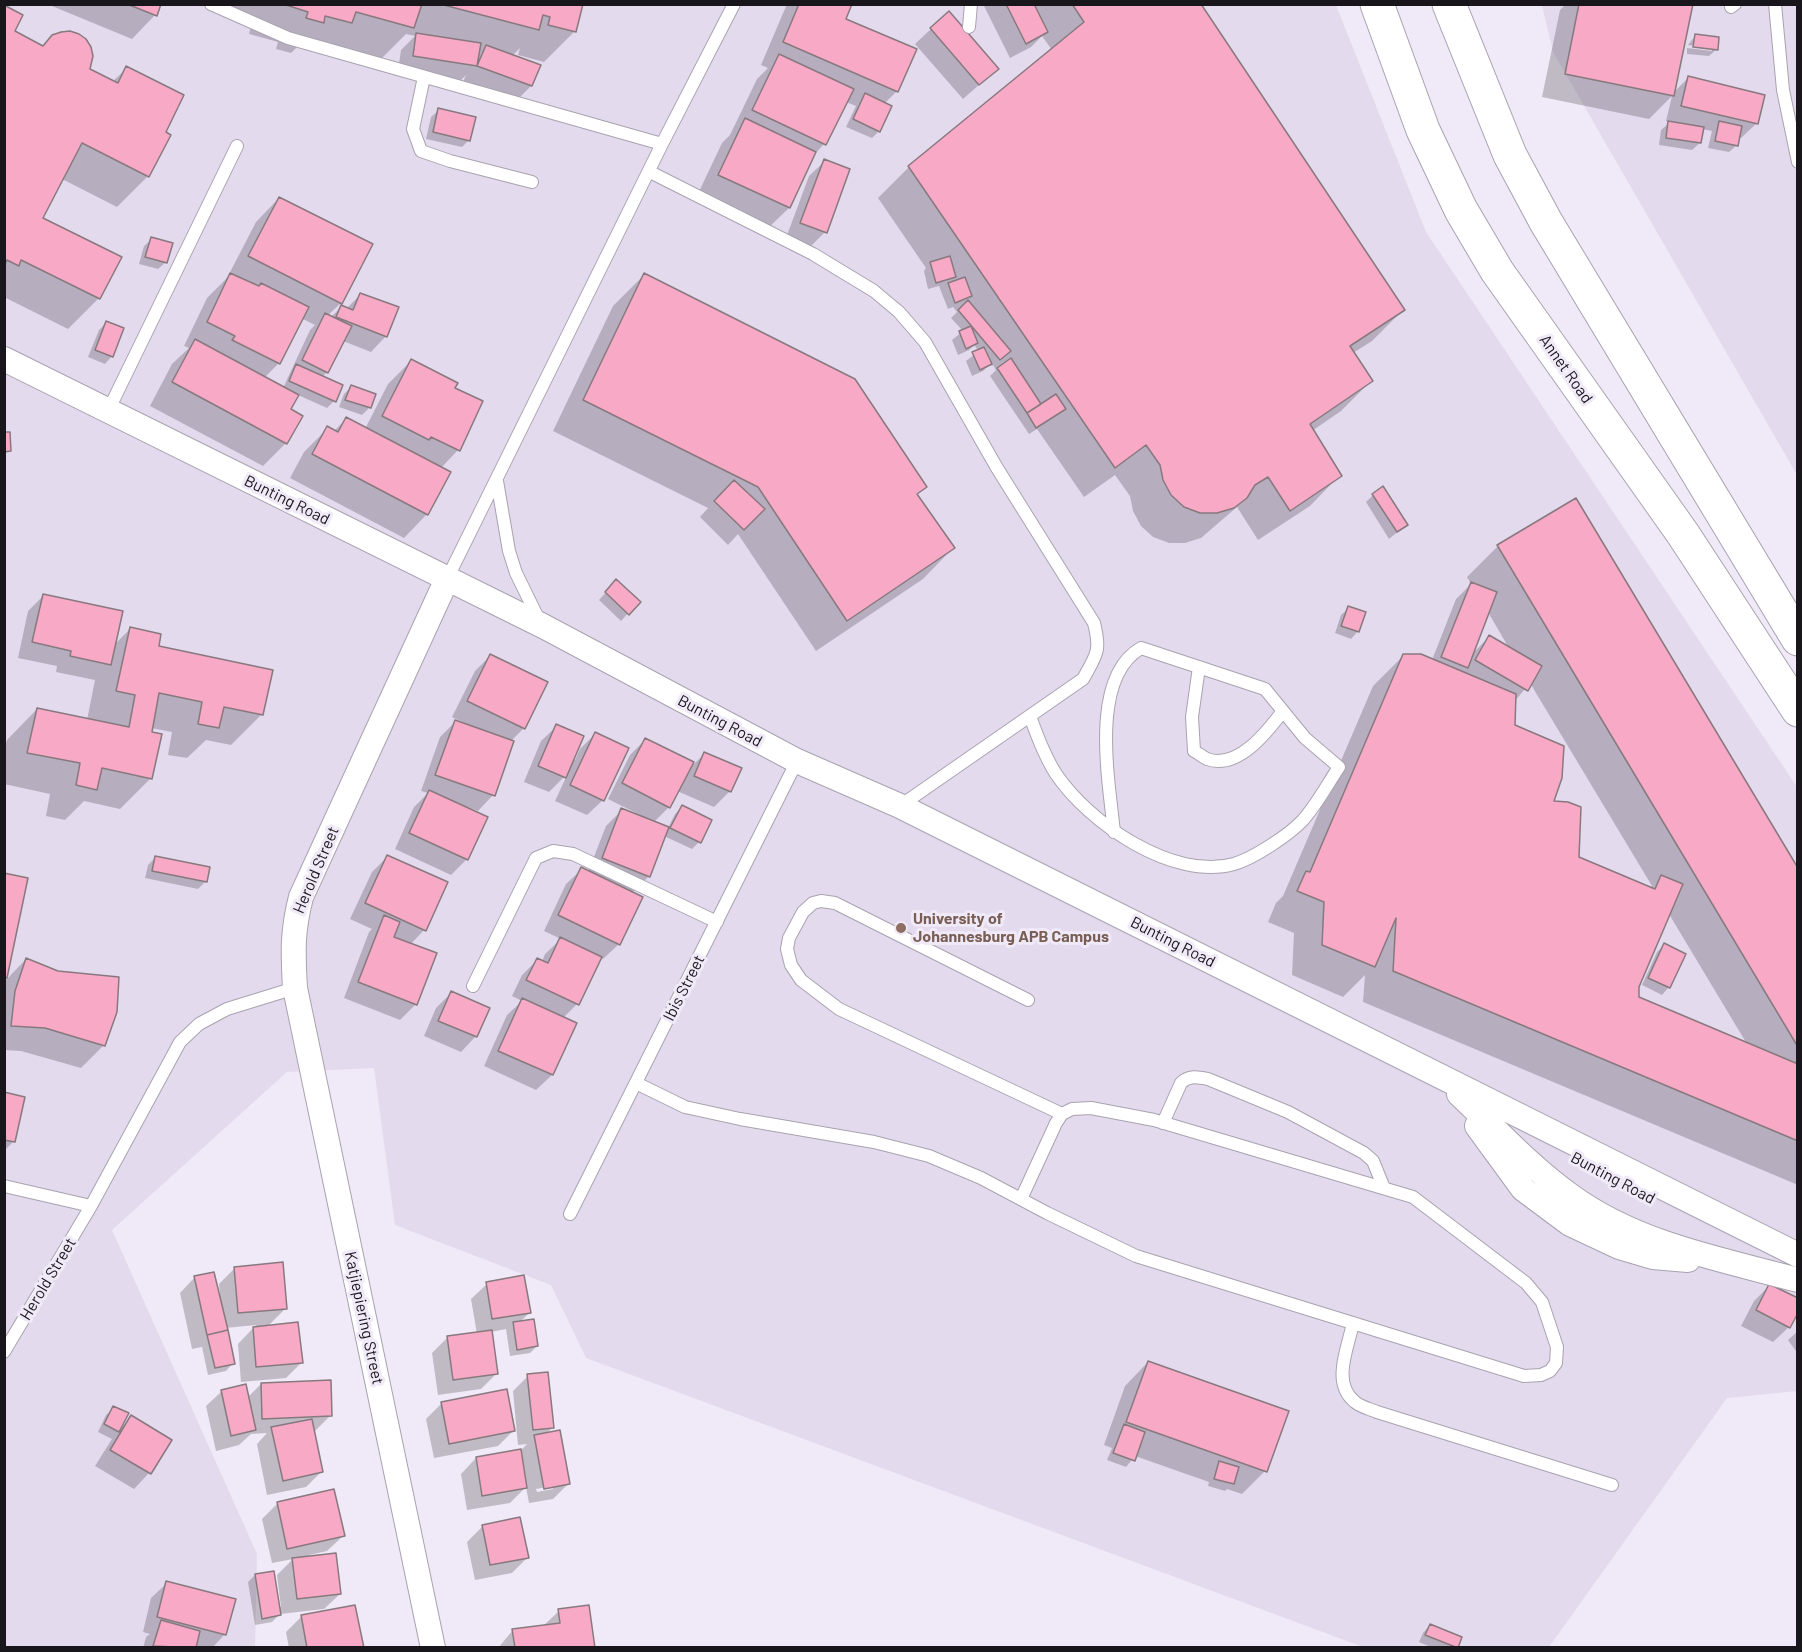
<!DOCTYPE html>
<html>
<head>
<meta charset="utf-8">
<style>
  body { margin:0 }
  #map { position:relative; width:1802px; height:1652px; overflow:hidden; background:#f0e9f7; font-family:Barlow,sans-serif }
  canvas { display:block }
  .frame { position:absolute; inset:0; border:6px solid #19161b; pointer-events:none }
</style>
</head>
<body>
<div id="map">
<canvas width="1802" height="1652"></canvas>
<div class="frame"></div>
</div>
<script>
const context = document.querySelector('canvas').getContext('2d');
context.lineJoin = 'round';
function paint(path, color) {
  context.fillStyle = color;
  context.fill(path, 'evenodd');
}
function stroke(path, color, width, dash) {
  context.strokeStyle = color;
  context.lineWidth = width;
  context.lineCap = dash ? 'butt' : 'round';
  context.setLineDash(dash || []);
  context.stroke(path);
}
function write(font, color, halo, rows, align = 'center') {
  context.font = font + ' Barlow,sans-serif';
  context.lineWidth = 6;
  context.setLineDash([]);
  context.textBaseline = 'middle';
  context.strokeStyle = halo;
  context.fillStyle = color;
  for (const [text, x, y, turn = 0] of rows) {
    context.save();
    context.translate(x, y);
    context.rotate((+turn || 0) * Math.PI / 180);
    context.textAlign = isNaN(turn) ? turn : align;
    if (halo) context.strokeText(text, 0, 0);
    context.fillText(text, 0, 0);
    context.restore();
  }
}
paint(new Path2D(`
  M5,5H1336L1426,232L1797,787V1391L1727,1398L1549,1647H1363L586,1358L551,1285L395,1225L374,1068L287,1072L112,1230L257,1554L255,1647L5,1648Z
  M1542,5H1797V475L1553,52Z`), '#e4daee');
paint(new Path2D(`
  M47,4H160L155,15L132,39Z
  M225,4H582L575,31L544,62L518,55L520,48L512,56L531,86L516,101L463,82L466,75L460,81L398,71L401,50L415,36L406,34L382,58L330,44L320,53L297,47L291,53L276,49L278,42L249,34L252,22Z
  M787,4H851L844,20L897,91L884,104L879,131L872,138L846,127L856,106L846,102L824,144L813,156L789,208L765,231L696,198L722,143L730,135L757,79L768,68L761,65Z
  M983,4H1199L1403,310L1372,341L1353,353L1371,381L1341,411L1312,431L1340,475L1310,506L1258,540L1237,507L1201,538L1185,543H1169L1153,537L1141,526L1133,511L1130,496L1115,475L1084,497L1037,429L1029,434L990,376L996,370L993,365L992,366L990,364L983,371L972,376L966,361L979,351L974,345L969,350L958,355L952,340L963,331L951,318L957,312L953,307L948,309L939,286L928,289L924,271L926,268L878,198L909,167L1052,50L1042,36L1031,47L1010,58Z
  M1566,4H1691L1673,93L1688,78L1757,123L1741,138H1738L1737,145L1729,152L1708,148L1712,131L1702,129L1700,143L1692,150L1659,145L1661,130L1670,122L1666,121L1672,96L1649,119L1542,97L1560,10Z
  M4,7L13,32L88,70L112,82L127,68L164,133L148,176L117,207L62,179L41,218L120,258L99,298L68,329L4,297Z
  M931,29L997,69L963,99L915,44Z
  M1695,36L1717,49L1709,56L1687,54V48L1712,51V48L1688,45Z
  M439,110L469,140L462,147L426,139L431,117Z
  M825,161V232L810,247L786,238L809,176Z
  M279,198L341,303L327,316L331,317L341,307L346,309L361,294L386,336L371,352L343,341L327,372L322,377L334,401L327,408L298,395L289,410L286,443L263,466L150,406L172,364L189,348L184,346L207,298L227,278L256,222ZM301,318L315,325L310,330L283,388L264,378L279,363Z
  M152,239L166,262L158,269L139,264L144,246Z
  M644,275L925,487L916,495L953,548L923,579L816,651L738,534L728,545L700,517L708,508L553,431L613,306Z
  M106,323L112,356L105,364L88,357L99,330Z
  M411,361L453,389L481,402L458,450L441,468L427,514L404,538L290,478L304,452L328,428L333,432L346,419L365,429L388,384Z
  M351,387L374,395L369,408L362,415L339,407L344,394Z
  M1373,495L1406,525L1389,539L1366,502Z
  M1576,500L1798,870V1185L1363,1002L1365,975L1343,997L1292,975L1294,933L1268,922L1276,903L1283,896L1373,686L1404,655L1432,660L1456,599L1471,584L1467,577L1497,547ZM1488,612L1510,650L1489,637L1471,655ZM1530,683L1652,886L1649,888L1577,858L1552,802L1513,726L1514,702ZM1669,914L1747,1044L1637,998L1638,986Z
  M609,589L638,602L621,621L599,600Z
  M43,596L113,646L130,629L262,714L231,745L206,740L187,758L168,755L172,732L151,728V778L120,809L84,801L65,820L46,816L50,794L4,784V750L7,740L37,709L87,720L95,680L56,672L57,666L18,658L28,611Z
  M1349,608L1358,631L1351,639L1335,633L1341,615Z
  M490,656L546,682L524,728L511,741L493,795L478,811L468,807L467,859L451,875L395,849L414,807L428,793L421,791L440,737L455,722L463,725L464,723L452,717L475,671Z
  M557,726L572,759L575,760L580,749L595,734L603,800L587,815L555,801L568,773L549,792L524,782L541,741Z
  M646,739L694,764L705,753L740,768L730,791L714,807L677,791L669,807L654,822L668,828L675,814L682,807L699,842L692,849L664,836L649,876L632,893L619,944L603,959L600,958L577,1004L563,1018L575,1024L552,1075L536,1090L484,1066L507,1015L522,1001L512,996L522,975L537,960L542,962L545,954L561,939L544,931L566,884L582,869L588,872L606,826L622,810L635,815L636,813L608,799L630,755Z
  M387,857L446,883L424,930L410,945L416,1004L400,1020L344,998L369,932L372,929L350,919L372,872Z
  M155,858L206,881L198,889L145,878L148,865Z
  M4,874L26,879L6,980L26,959L104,1045L81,1068L21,1051L4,1050Z
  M1664,945L1669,987L1662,995L1642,985L1657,952Z
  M451,993L476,1036L461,1052L424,1036L436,1008Z
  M4,1094L14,1141L4,1151Z
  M235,1268L286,1308L267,1327L301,1363L286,1378L241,1382L238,1344L256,1325L225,1328L233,1363L226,1371L208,1375L202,1347L192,1349L180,1293L195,1277L220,1296L219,1284Z
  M487,1284L529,1313L519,1323L537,1346L530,1353L510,1356L506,1329L491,1332L496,1374L481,1389L438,1395L432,1353L447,1338L477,1334L471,1299Z
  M1769,1286L1789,1327L1773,1342L1741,1326L1754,1301Z
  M1798,1331V1354L1788,1340Z
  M1148,1362L1265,1471L1242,1494L1227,1489L1225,1491L1208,1486L1209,1482L1135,1456L1126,1467L1107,1460L1112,1448L1104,1445L1125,1386Z
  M528,1376L552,1428L546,1434L568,1484L553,1499L529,1503L526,1487L510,1503L467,1510L461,1474L476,1458L520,1451L527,1444L518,1445L513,1391ZM553,1486V1489L537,1492L536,1489Z
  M261,1384L331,1415L315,1431H313L321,1472L306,1487L267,1495L257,1444L267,1433L251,1434L239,1445L216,1451L206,1406L222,1391L247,1398Z
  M442,1403L514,1430L498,1446L434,1458L426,1419Z
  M114,1408L120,1429L131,1417L170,1440L149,1473L134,1489L95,1466L112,1439L98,1432L106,1415Z
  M278,1503L343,1536L327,1551L309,1555L340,1594L324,1609L280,1614L272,1622L255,1625L248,1582L255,1575L278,1607H281L277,1575L293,1559L272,1563L262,1519Z
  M483,1526L528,1557L512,1573L475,1580L467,1542Z
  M167,1583L225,1634L212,1648L195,1646L194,1648H143L146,1637L150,1634L143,1632L151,1598Z
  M559,1611L593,1648H498L513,1630L543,1626Z
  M301,1617L362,1648H289L286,1632Z
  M1430,1625L1457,1647L1433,1648L1419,1642L1423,1633Z`), '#0003');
const building = new Path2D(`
  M127,4H161L157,16Z
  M283,4H422L414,28L356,12L352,23L325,16L324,23L306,18L308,12Z
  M440,4H583L576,32L548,25L550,17L543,15L539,30Z
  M799,4H852L846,19L917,49L898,92L783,42Z
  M1006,4H1034L1048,32L1026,44Z
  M1072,4H1201L1405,310L1350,346L1373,381L1310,424L1342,476L1290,511L1268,477L1255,485L1247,498L1234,508L1217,513H1200L1184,507L1171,495L1163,480L1160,465L1146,445L1115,468L908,166L1084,22Z
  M1579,4H1693L1674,96L1565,74Z
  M4,5L23,15L15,31L43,46L52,35L61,32L70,31L79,34L86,39L91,47L93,56L90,69L118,83L126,66L184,95L166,132L171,135L149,177L82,143L43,218L122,257L100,299L21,260L19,266L7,260L4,266Z
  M949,11L999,69L979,85L930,28Z
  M416,33L481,43L477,66L413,56Z
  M1695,34L1719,37L1718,50L1693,47Z
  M486,45L541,65L532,86L477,66Z
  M779,54L854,89L826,145L752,110Z
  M1688,76L1765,95L1758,124L1681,106Z
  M865,93L892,106L880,132L853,119Z
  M438,108L476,117L470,141L433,132Z
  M745,118L816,152L790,208L718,175Z
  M1668,121L1704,127L1701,143L1666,138Z
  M1719,121L1742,126L1738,146L1715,141Z
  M824,159L850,169L827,233L800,223Z
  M279,197L373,244L342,304L248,256Z
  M151,237L173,243L167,263L145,257Z
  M950,256L956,277L936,283L930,262Z
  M230,273L259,286L261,283L309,307L280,364L232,340L235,336L207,322Z
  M644,273L855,379L927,487L917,494L955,548L847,621L758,487L583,400Z
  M965,277L972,296L955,303L948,283Z
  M360,293L399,307L387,337L336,317L341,305L353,310Z
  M968,300L1011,351L1000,360L958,310Z
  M325,313L352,326L328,373L302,360Z
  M106,321L124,328L113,357L95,350Z
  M971,326L978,343L966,349L959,331Z
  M195,339L299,395L291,409L303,416L287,444L172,382Z
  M984,347L992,364L980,370L972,352Z
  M1011,358L1041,404L1027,413L997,368Z
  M411,359L458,383L455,388L483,401L460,451L431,437L429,440L382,416Z
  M296,364L343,385L336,402L289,381Z
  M351,385L376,394L371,408L345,400Z
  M1056,394L1066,409L1036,428L1027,413Z
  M346,417L451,472L428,515L312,454L327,426L338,432Z
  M4,432H10L11,451L4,452Z
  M734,480L765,509L744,530L714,501Z
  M1383,486L1408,525L1397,532L1372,494Z
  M1576,498L1798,868V1047L1497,545Z
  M616,579L641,602L629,615L605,592Z
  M1471,582L1497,592L1468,668L1441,657Z
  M43,594L123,611L111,665L70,656L71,651L32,642Z
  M1348,606L1366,612L1359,632L1341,626Z
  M130,627L161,634L159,646L273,670L263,715L224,707L219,728L198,724L202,702L159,693L152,732L162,734L152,779L102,768L97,790L76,785L80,763L27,753L37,708L129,727L135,695L116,691Z
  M1489,635L1542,666L1528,691L1475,660Z
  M490,654L548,682L525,729L467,701Z
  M1403,654H1421L1516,694L1515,725L1564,746L1562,778L1554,801L1568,802L1581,807L1579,857L1655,889L1661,875L1683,884L1639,987V997L1798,1064V1141L1393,971L1396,918L1375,967L1322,945L1324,902L1297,891L1306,871L1310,872Z
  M455,720L514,741L495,796L435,775Z
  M556,724L584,736L566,778L538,766Z
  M595,732L629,748L604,801L570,785Z
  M645,738L694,762L670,808L622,783Z
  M704,752L742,768L731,792L694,776Z
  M429,790L488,817L468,860L409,833Z
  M682,805L712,820L701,843L670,828Z
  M621,808L669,827L650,877L602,858Z
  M387,855L448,882L426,931L365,903Z
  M155,856L210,867L207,882L152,871Z
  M581,867L643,897L620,945L558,915Z
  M4,873L28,878L7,978H4Z
  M384,915L400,922L394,937L437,953L417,1005L358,982Z
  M560,937L602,957L579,1005L526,980L537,958L548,963Z
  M1664,943L1686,954L1670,988L1648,978Z
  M26,958L58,971L119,977L117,1012L105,1046L45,1028L11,1026L15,991Z
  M451,991L490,1008L477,1037L438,1021Z
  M522,998L577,1023L553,1075L498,1051Z
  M4,1092L25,1097L15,1142L4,1140Z
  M283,1262L287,1309L238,1313L234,1267Z
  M214,1272L228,1330L207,1335L194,1276Z
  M524,1275L531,1313L492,1319L486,1282Z
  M1769,1284L1798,1298V1313L1790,1328L1756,1310Z
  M534,1319L538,1346L517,1350L513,1322Z
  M298,1322L303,1363L256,1367L253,1327Z
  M228,1330L235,1364L215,1368L207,1335Z
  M492,1330L498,1374L453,1380L447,1336Z
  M1148,1361L1289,1411L1267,1472L1126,1422Z
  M548,1372L554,1428L533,1430L527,1374Z
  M331,1380L332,1416L262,1419L261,1383Z
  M246,1384L256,1430L231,1436L221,1390Z
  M507,1389L515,1431L449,1444L441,1402Z
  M113,1406L129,1413L119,1432L104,1424Z
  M131,1415L172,1440L151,1474L110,1450Z
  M312,1419L323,1472L283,1481L271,1427Z
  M1124,1424L1145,1432L1135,1461L1113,1453Z
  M560,1430L570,1484L544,1489L534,1435Z
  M521,1449L527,1488L482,1496L476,1457Z
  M1219,1461L1239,1467L1234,1484L1214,1479Z
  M334,1489L345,1536L287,1549L277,1502Z
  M520,1517L529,1558L490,1565L482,1525Z
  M336,1553L341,1594L297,1599L292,1558Z
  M274,1571L281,1615L262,1619L255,1574Z
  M166,1581L236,1599L226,1635L157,1617Z
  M355,1605L364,1648H307L301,1615Z
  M589,1605L595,1648H515L512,1629L560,1623L558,1609Z
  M161,1620L200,1631L196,1648L153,1646Z
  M1430,1624L1462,1637L1458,1648L1425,1635Z`);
paint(building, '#f8a9c6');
stroke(building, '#87797e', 1.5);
const lane = new Path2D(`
  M211,4L288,38L662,144
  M1775,4L1783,90L1798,162
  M1731,7L1735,4
  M969,27L971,4
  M424,77L413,129L421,151L450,161L532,182
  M650,172L813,254L874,291L899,312L925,342L997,468L1094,623C1101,651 1097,654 1083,679L900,806
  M108,411L237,146
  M497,481L509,551L516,573L540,622
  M447,579L662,144L734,4
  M1199,667L1192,717L1194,751C1198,753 1203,757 1207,759C1238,770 1267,732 1283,711
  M1030,716C1037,736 1045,757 1056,774C1089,823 1173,881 1234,864C1254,858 1289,835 1303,820C1317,804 1327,785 1339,767L1305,738L1265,689L1141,648C1089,678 1109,781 1114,832
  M473,986L536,858L553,851L573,854L717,922
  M1028,1000L835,903L821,901L813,903L803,912L789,938L787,949L791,965L801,980L839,1009L1062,1114
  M636,1083L685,1107L740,1119L874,1142L929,1156L981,1178L1047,1213L1136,1256L1524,1376L1541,1375L1550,1371L1556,1363L1557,1347L1542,1302L1526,1283L1413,1197L1154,1120L1091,1108L1072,1109L1062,1114L1056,1123L1021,1199
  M1163,1123L1181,1083C1189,1075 1198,1077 1208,1079L1288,1112L1364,1153L1373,1161L1384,1188
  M4,1186L91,1206
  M570,1214L797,761
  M1353,1323C1348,1348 1331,1383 1355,1402C1361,1407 1370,1409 1377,1412L1612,1485
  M4,1352L91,1206L180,1042L199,1024L227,1009L295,988`);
const street = new Path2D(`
  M4,359L543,626L797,761L900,806L1798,1255
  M1459,1094C1495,1128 1530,1167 1571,1196C1637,1244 1720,1259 1798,1280
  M1477,1126L1523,1189L1570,1224L1619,1247L1653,1257L1688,1260
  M433,1648L295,988C293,953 292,932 301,897L447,579`);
const secondary = new Path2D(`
  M1377,4L1423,130L1461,210L1497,271L1683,534L1798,710
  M1449,4L1510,155L1546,222L1798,639`);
stroke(lane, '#a9a2af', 14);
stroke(street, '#a9a2af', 26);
stroke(secondary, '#a9a2af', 35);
stroke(lane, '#fff', 12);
stroke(street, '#fff', 24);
stroke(secondary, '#fff', 33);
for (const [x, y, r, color] of [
  [901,928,6,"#8d6e63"]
]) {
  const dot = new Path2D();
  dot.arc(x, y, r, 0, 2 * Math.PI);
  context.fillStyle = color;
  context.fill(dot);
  stroke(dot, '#f0e9f7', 2);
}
write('16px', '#19161b', '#f0e9f7', [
  ["Annet Road",1566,369,55],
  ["Bunting Road",287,500,26],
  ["Bunting Road",720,721,28],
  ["Herold Street",316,870,-67],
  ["Bunting Road",1173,942,27],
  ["Ibis Street",684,988,-63],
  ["Bunting Road",1613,1178,28],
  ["Herold Street",48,1279,-59],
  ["Katjiepiering Street",364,1318,78]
]);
write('bold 16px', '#785e54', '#f0e9f7', [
  ["University of",913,919],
  ["Johannesburg APB Campus",913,937]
], 'left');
</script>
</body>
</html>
